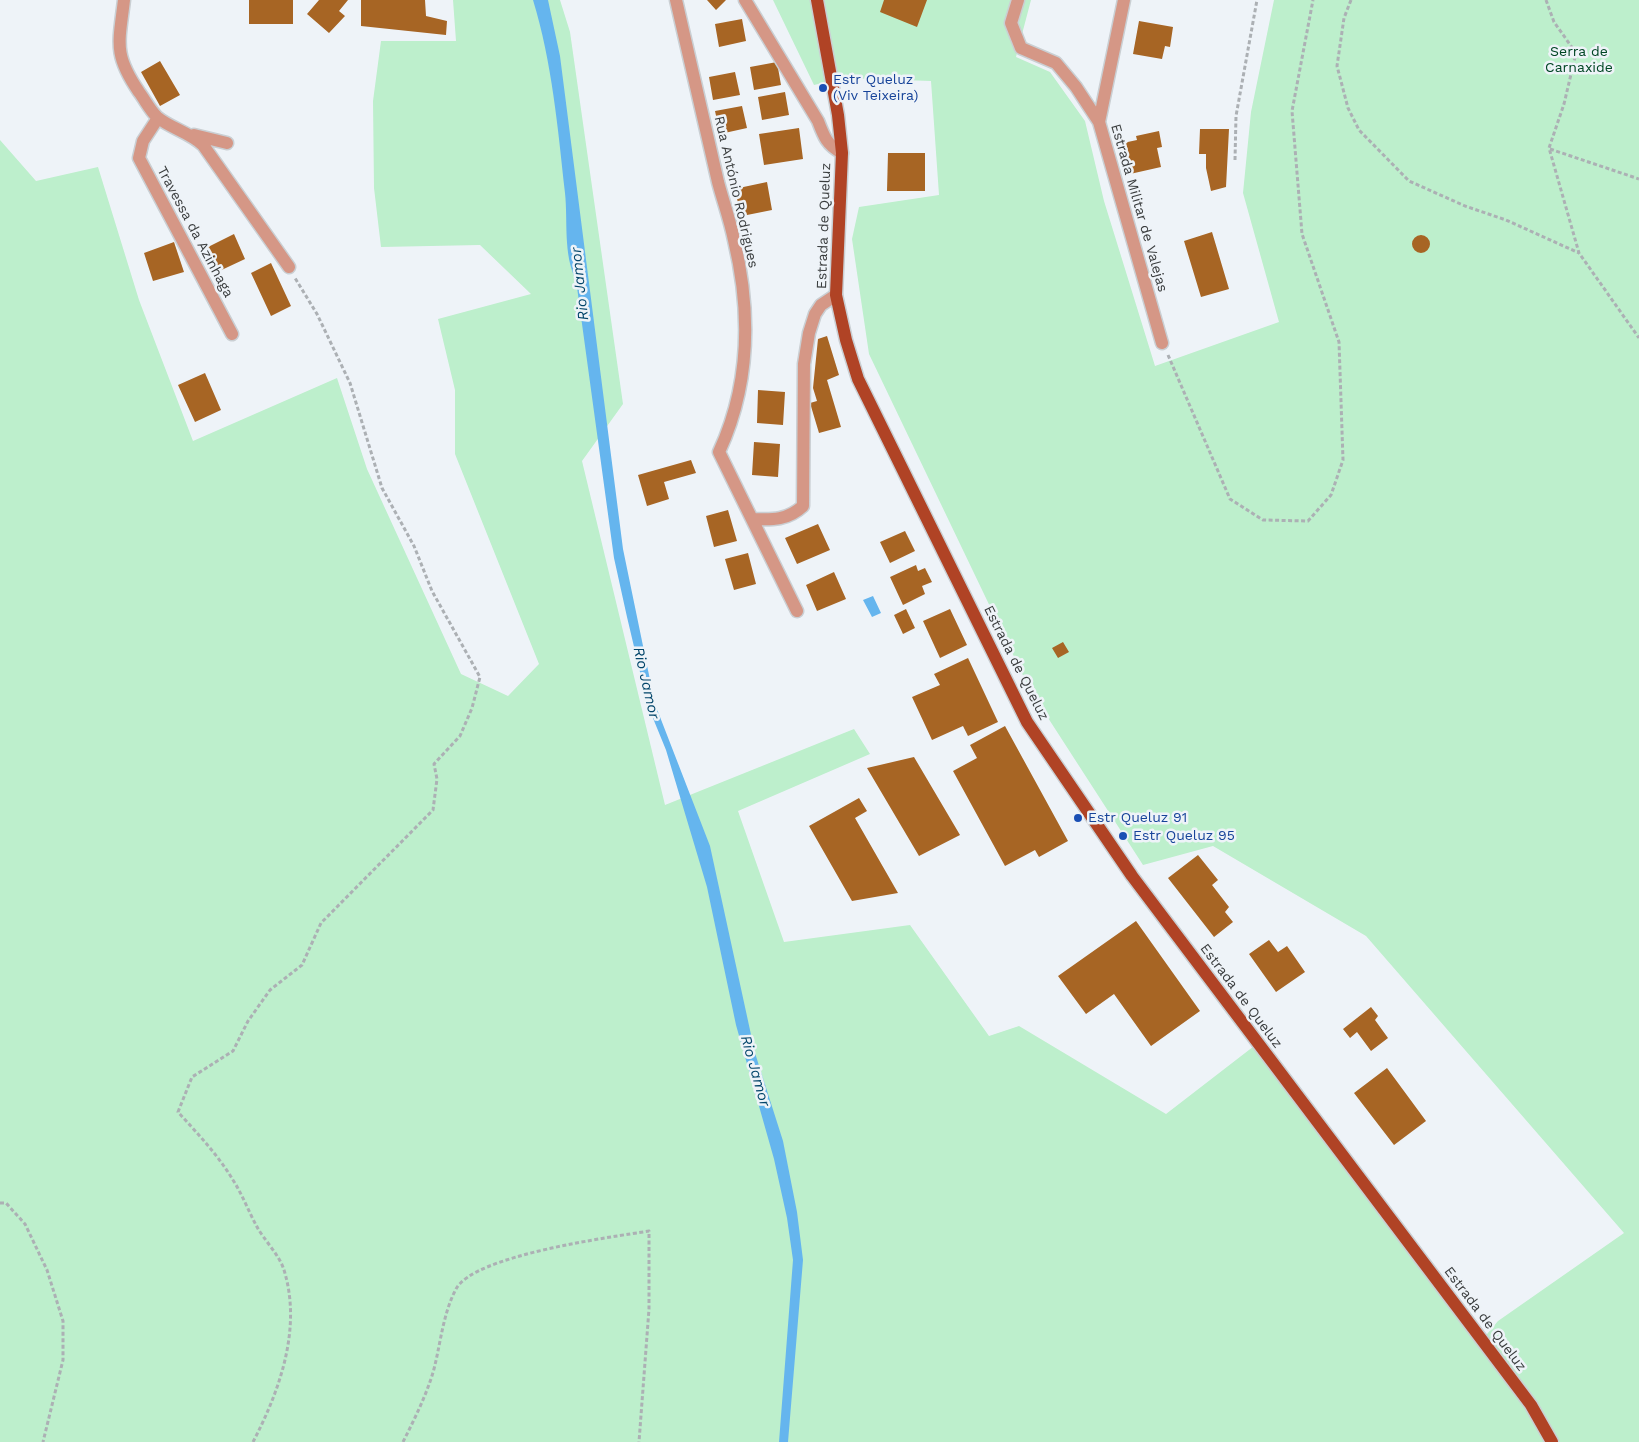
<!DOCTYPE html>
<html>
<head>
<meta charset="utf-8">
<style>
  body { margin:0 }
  canvas { display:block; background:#eef3f8 }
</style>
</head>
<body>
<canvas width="1639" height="1442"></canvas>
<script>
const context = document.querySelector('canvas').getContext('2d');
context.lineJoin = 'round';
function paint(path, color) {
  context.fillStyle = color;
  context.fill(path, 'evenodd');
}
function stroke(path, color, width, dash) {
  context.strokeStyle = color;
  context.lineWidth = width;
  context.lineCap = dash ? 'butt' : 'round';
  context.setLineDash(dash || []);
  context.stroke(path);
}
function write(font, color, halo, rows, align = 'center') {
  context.font = font + ' "Work Sans",sans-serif';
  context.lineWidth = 5;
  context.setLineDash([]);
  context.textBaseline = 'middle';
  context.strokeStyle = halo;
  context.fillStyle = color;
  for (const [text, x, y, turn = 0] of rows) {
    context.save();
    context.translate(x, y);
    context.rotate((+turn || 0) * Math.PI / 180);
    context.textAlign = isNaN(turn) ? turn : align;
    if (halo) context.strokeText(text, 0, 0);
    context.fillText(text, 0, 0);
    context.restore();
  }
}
paint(new Path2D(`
  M453,0H560L570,32L623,404L582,461L665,805L854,729L870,754L738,811L784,942L910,925L989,1036L1019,1026L1166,1114L1258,1043L1482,1340L1498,1321L1624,1233L1366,936L1213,846L1143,865L1030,690L869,354L852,239L859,207L939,195L931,81L844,78L814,85L773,0H1031L1016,57L1050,72L1085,121L1104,201L1155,366L1279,322L1243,193L1251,112L1274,0H1639V1442H0V140L36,181L98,167L139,300L193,441L337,378L367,469L461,674L508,696L539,664L455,454V390L438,319L531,294L480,245L381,247L374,188L373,101L381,41H456Z`), '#bdefcc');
paint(new Path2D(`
  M533,0H548L560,56L623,549L655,704L710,846L755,1053L783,1141L797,1212L803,1260L788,1442H779L793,1260L787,1218L774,1159L736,1025L707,887L666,750L648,706L627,617L614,558L576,280C563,254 568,221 565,193C558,129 552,62 533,0Z
  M873,596L881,613L872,617L863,600Z`), '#65b5ee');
paint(new Path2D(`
  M249,0H293V24H249Z
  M319,0H348L339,11L345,16L329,33L307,14Z
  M361,0H425L426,16L447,21L446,35L361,26Z
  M707,0H726L716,10Z
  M884,0H927L917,27L880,12Z
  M742,19L746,41L719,47L715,24Z
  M1139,21L1173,27L1170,47L1165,46L1162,59L1133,54Z
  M160,61L180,95L160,106L141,72Z
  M777,62L781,85L754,90L750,67Z
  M735,72L740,95L713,100L709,77Z
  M785,92L789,115L762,120L758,97Z
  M742,106L747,128L720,134L715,111Z
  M799,128L803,159L764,165L759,134Z
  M1200,129H1229L1226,187L1211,191L1206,168V154H1199Z
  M1159,131L1162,147L1157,148L1161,167L1130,174L1123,143L1137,140L1136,136Z
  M888,153H925V191H887Z
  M767,182L772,210L742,216L734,189Z
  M1212,232L1229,289L1201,297L1184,241Z
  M234,234L245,259L213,274L202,250Z
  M1412 244a9 9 0 1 1 18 0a9 9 0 1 1-18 0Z
  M174,242L184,272L153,281L144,253Z
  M271,263L291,306L271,316L251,273Z
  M827,336L839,375L827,380L841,427L819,433L810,403L817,401L813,388L818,339Z
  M205,373L221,410L195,422L178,385Z
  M758,390L785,392L783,425L757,423Z
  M754,442L780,444L778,477L752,475Z
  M691,460L696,473L664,482L669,499L647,506L638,475Z
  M728,510L737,541L714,547L706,516Z
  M818,524L830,550L797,564L785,538Z
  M905,531L915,551L890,563L880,542Z
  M748,553L756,584L734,590L725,559Z
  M916,565L918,571L925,568L932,582L922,586L925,594L903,605L890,577Z
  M834,572L846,599L817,611L806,585Z
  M906,609L915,628L903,634L894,615Z
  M950,609L967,645L940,658L923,621Z
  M1063,642L1069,652L1058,658L1052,648Z
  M968,658L998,722L968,736L963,726L932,740L912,697L940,685L934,674Z
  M1005,726L1068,841L1039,857L1035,850L1005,866L953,771L977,758L970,745Z
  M914,757L960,835L919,856L867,768Z
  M859,798L867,811L855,818L898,893L852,901L809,826Z
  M1198,855L1218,880L1212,885L1229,907L1225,912L1233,922L1214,937L1168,878Z
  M1136,921L1200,1011L1151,1046L1114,994L1086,1014L1058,976Z
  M1269,940L1278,952L1287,946L1305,972L1276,992L1249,954Z
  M1371,1007L1378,1016L1375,1020L1388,1038L1371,1051L1357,1032L1350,1038L1343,1029Z
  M1387,1068L1426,1121L1394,1145L1354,1093Z`), '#a76524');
const minor = new Path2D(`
  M124,0C119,43 113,54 139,92C145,100 150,110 157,117C170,128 189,132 203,145L289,267
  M676,0C690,61 704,121 718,182C723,201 730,220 734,240C751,311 750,385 719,452L797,611
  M745,0L818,121C824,137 827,145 842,153
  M1018,0L1011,23L1021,48L1056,63L1076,87L1099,122L1162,343
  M158,118L143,141L139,158L232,334
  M1099,122L1124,0
  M194,135L227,143
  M753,519C773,520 788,520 803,506L804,364L809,333L815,314L821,305L836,295`);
const primary = new Path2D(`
  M817,0L838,115L842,153L836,295L846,340L858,379L1027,722L1132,876L1531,1405L1552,1442`);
stroke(minor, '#cacfd3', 15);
stroke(primary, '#cacfd3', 15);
stroke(new Path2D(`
  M1351,0L1344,18L1337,66L1348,108L1359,130L1409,181L1465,206L1506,220L1579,253
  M1546,0L1554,22L1576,53L1564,104L1549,148L1579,253L1639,338
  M1550,149L1639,179
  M1235,160L1236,116L1257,0
  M1168,355L1230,499L1263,520L1308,521L1331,495L1343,460L1339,342L1302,234L1292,111L1313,0
  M0,1203H6L25,1224L47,1270L63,1321V1360L43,1442
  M253,1442C280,1390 302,1328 284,1270C279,1254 263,1239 256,1225C248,1210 242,1194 233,1180C218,1155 198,1134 178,1112L192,1077L233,1051L248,1021L270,990L302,965L321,923L433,810L437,779L434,764L460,736L472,708L480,677L432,591L414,546L382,488L350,383L317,314L295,278
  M403,1442C415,1418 427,1394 434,1369C441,1341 443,1314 456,1289C474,1255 612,1237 649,1231V1309L639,1442`), '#acb0b4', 3, [4, 2.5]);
stroke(minor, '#d59786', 12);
stroke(primary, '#b04325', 12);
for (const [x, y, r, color] of [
  [823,88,5,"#1a4fb4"],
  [1078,818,5,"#1a4fb4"],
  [1123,836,5,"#1a4fb4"]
]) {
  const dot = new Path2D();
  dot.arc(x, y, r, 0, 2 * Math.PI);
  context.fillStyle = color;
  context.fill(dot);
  stroke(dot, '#eef3f8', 2);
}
write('14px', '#014624', '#eef3f8', [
  ["Serra de",1579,52],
  ["Carnaxide",1579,68]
]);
write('14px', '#164399', '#eef3f8', [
  ["Estr Queluz",833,80],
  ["(Viv Teixeira)",833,96],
  ["Estr Queluz 91",1088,818],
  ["Estr Queluz 95",1133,836]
], 'left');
write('14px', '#3a3d3e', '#eef3f8', [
  ["Rua António Rodrigues",736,192,77],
  ["Estrada Militar de Valejas",1139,208,74],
  ["Estrada de Queluz",824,226,-88],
  ["Travessa da Azinhaga",195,232,62],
  ["Estrada de Queluz",1016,663,63],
  ["Estrada de Queluz",1241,996,53],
  ["Estrada de Queluz",1485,1319,53]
]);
write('italic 15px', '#02456a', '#eef3f8', [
  ["Rio Jamor",580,284,-96],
  ["Rio Jamor",646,683,77],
  ["Rio Jamor",755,1071,74]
]);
</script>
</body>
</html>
